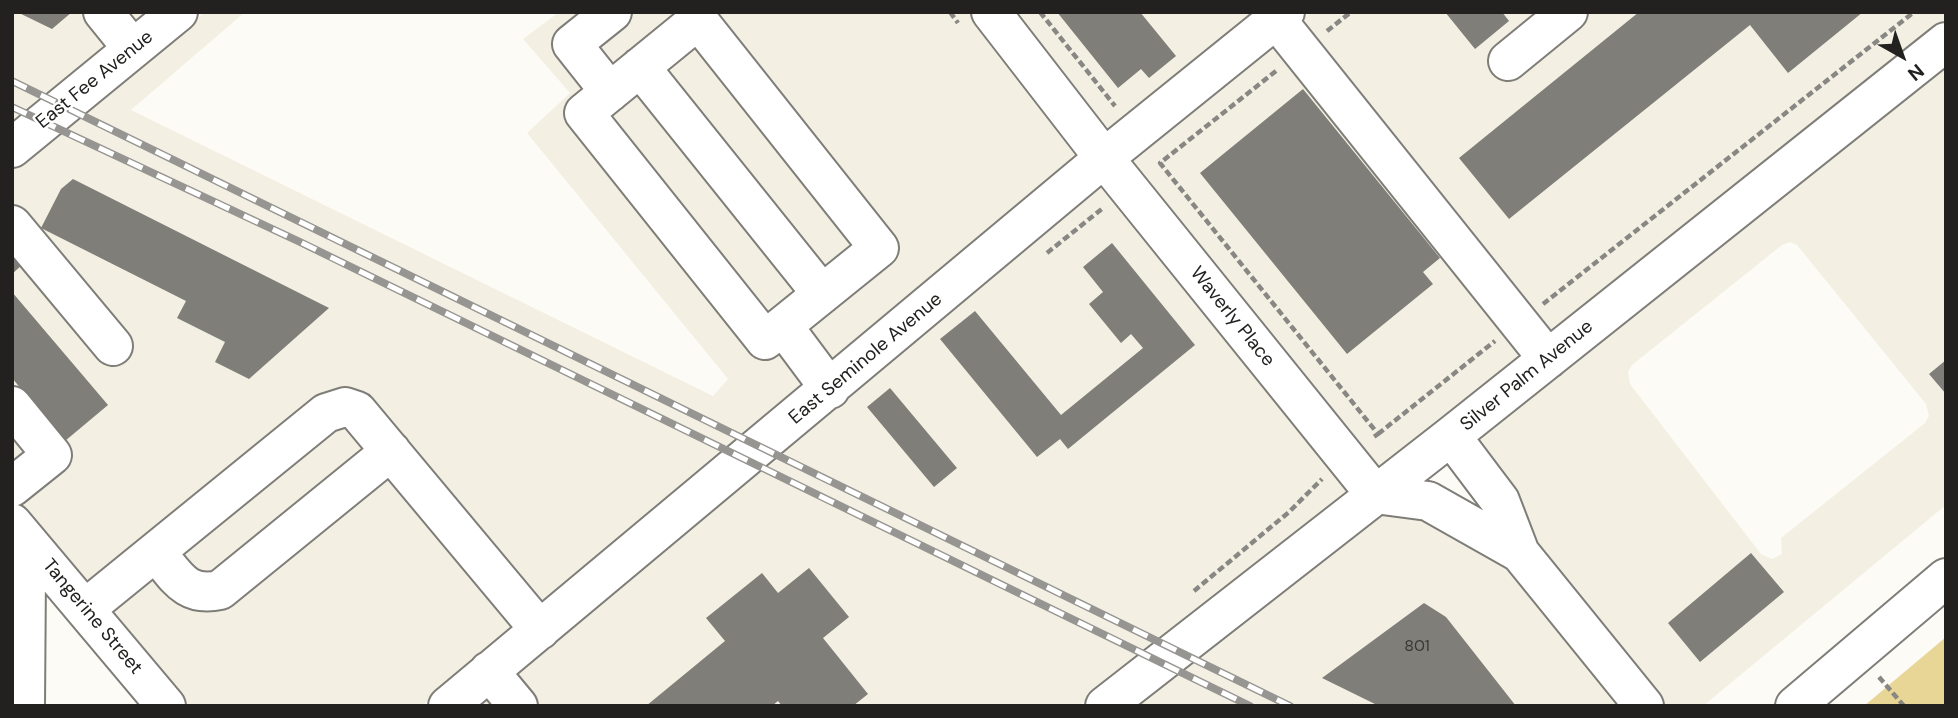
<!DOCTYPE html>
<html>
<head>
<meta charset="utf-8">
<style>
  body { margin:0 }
  #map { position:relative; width:1958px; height:718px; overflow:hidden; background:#fdfbf6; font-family:"DM Sans",sans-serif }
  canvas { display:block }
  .frame { position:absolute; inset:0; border:14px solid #22211f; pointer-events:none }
  .north { position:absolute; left:1867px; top:21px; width:70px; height:70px; -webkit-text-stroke:5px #fff; paint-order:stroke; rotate:140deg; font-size:19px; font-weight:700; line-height:28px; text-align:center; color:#22211f }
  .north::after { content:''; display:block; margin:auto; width:24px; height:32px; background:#22211f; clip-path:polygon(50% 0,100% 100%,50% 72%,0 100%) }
</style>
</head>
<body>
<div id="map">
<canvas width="1958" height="718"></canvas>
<div class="frame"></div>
<div class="north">N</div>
</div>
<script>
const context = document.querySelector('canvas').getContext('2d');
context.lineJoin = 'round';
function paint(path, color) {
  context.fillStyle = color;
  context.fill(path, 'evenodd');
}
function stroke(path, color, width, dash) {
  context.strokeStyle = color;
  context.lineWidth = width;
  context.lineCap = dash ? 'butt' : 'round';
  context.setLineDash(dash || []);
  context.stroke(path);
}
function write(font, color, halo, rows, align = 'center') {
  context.font = font + ' "DM Sans",sans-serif';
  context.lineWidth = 5;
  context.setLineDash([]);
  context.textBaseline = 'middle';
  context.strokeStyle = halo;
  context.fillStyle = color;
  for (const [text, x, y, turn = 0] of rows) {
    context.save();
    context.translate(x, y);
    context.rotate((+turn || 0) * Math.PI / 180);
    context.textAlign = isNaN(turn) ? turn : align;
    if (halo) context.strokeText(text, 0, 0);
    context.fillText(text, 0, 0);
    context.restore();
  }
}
paint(new Path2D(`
  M12,12H153L12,127Z
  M205,12H245L131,110L713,396L728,379L527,133L570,93L523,39L559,12H973L1083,155L422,706H185L32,523L30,512L23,513L12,500V169Z
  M1010,12H1259L1106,136Z
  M1311,12H1946V21L1376,472L1126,162Z
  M1946,63V505L1703,706H1662L1538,552L1541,547L1532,542L1473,440ZM1790,242L1797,245L1926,404L1929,416L1925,423L1781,538L1782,554L1772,559L1761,554L1630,384L1628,372L1632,365L1782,245Z
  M1103,181L1353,490L1079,706H473Z
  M1380,511L1425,517L1508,563L1624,706H1132Z`), '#f3f0e3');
paint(new Path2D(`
  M1946,637V706H1864Z`), '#e7d696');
paint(new Path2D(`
  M17,12H72L52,29Z
  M1057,12H1140L1176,56L1149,78L1141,69L1118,88Z
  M1445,12H1502L1509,21L1475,49Z
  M1639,12H1863L1788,73L1750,25L1509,219L1459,158Z
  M1303,89L1440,258L1423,272L1433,284L1347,354L1200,173Z
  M73,179L329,308L249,379L215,362L225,342L177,318L186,301L41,228L61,189Z
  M1112,243L1195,345L1068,449L1060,439L1037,457L940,339L975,311L1061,415L1143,348L1131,334L1121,343L1089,304L1103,292L1083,267Z
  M12,252L23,264L12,274Z
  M12,292L108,405L65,441L12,378Z
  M1946,360V394L1929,374Z
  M890,388L957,468L934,487L867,407Z
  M1751,553L1784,592L1700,662L1668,623Z
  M809,568L849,617L823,638L868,694L853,706H782L778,701L772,706H646L725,641L706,618L762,573L778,593Z
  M1424,603L1446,617L1516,706H1379L1322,678Z`), '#7f7e79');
const minor = new Path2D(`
  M103,12L133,49
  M991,12L1104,158L1375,494L1428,501L1520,553
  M1276,19L1548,359
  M698,20L879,248L765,340L584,113Z
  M1508,61L1568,12
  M640,67L822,294
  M610,92L572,44L612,12
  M12,148L178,12
  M12,225L113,346
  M783,326L830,389
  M12,406L52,455L12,487
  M1451,436L1500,501L1520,553L1644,706
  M12,523L166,706
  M18,531L26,573L25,706
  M156,552C176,575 185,598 220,590L391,451
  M85,609L326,413L345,407L357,411L540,630
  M489,671L518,706
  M448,706L1104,158L1285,12
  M1105,706L1451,436L1946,42
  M1795,706L1946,578`);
const major = new Path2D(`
  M12,701L24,706`);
stroke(minor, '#7e7d78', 42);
stroke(major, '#7e7d78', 42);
stroke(new Path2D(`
  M950,12L958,23
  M1040,12L1115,106
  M1327,31L1351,12
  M1276,71L1160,163L1378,434L1372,438
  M1047,253L1103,208
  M1543,304L1914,12
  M1378,434L1495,341
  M1194,591L1289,512L1322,479
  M1879,677L1904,706`), '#888783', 4.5, [7, 3.5]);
stroke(minor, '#fff', 38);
stroke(major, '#fff', 38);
const rail = new Path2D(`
  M12,81L1290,706
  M12,107L300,242L1250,706`);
stroke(rail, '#979592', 8);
stroke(rail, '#fff', 5, [16]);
write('16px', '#393836', null, [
  ["801",1417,647]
]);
write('19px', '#22211f', '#fff', [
  ["East Fee Avenue",95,80,-39],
  ["Waverly Place",1232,317,51],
  ["East Seminole Avenue",866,359,-40],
  ["Silver Palm Avenue",1527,376,-39],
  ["Tangerine Street",92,617,50]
]);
</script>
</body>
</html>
